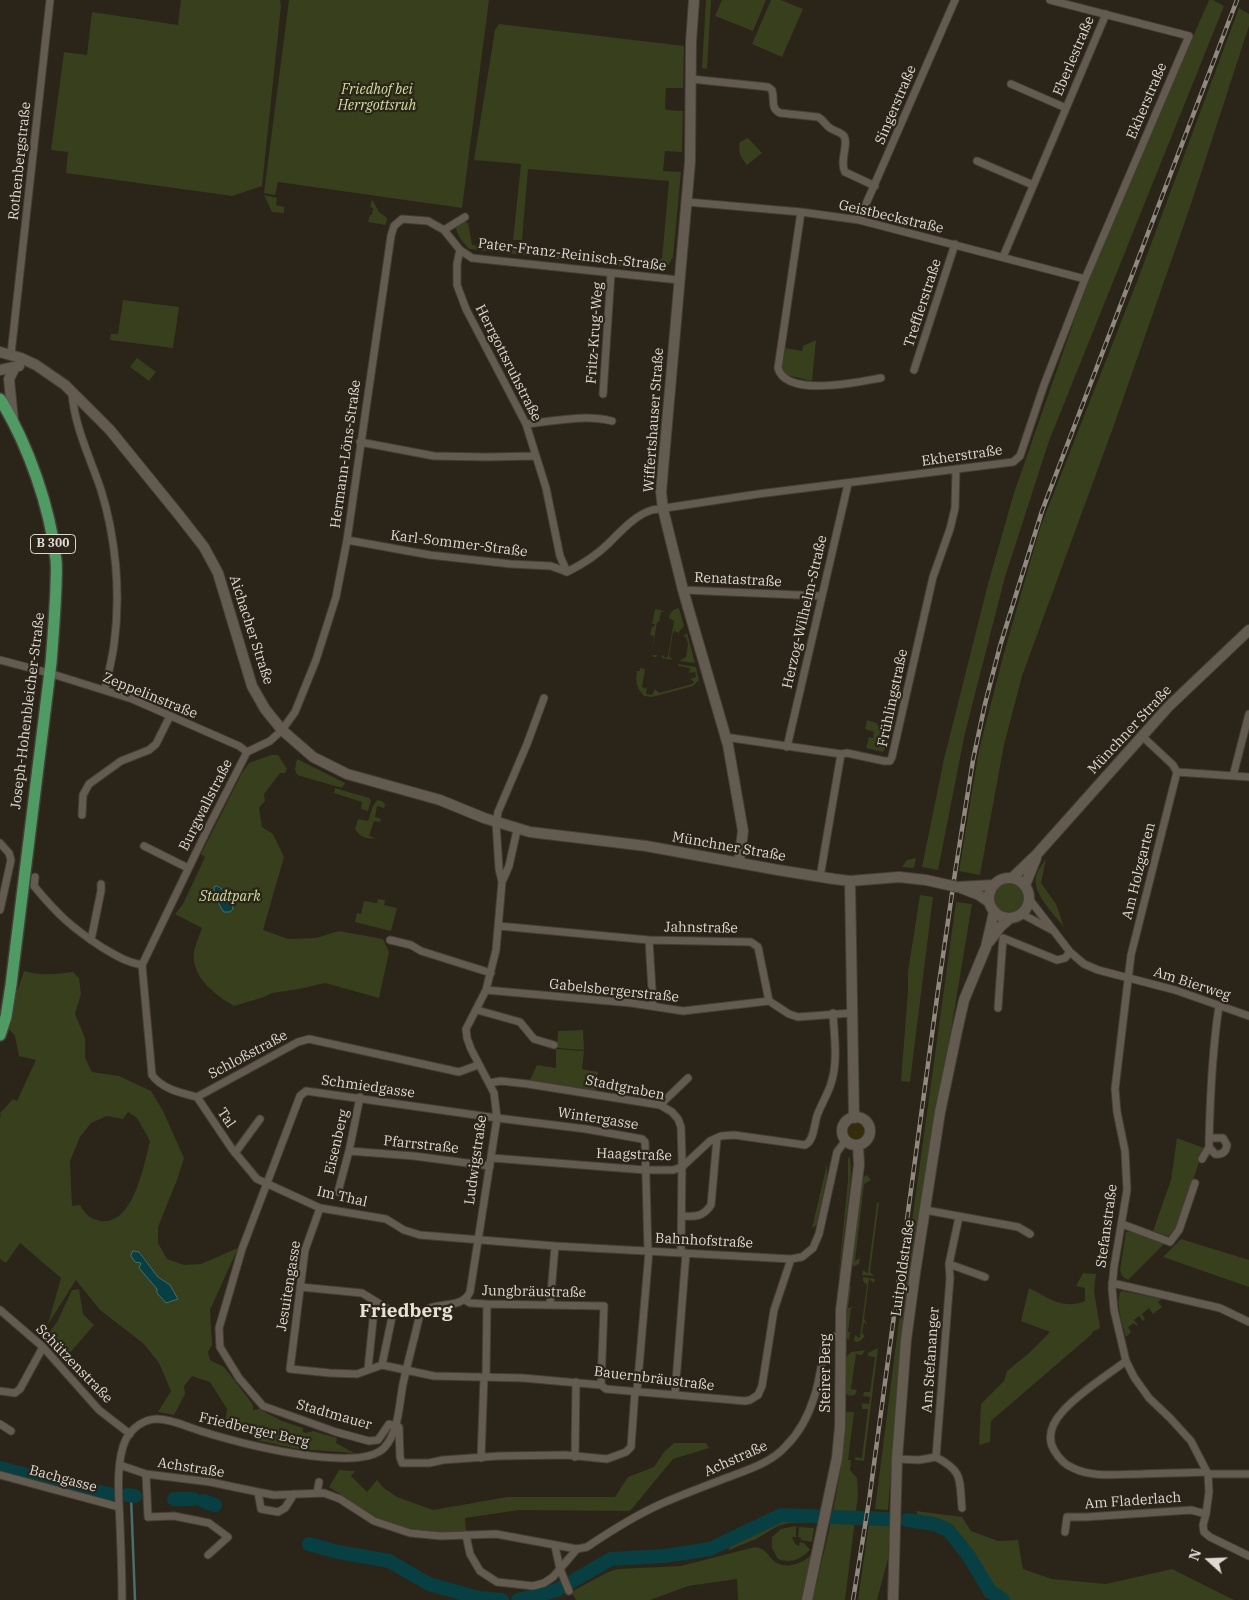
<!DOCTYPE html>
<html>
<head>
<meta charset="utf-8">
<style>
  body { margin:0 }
  #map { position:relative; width:1249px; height:1600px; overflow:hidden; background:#2b2419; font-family:"IBM Plex Serif",serif }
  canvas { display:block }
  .north { position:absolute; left:1184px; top:1535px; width:50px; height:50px; -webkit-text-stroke:4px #2b2419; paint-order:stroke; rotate:290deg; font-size:14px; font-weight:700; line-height:20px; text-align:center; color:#dedad3 }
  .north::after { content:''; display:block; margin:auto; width:18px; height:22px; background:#dedad3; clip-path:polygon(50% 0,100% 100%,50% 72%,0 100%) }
</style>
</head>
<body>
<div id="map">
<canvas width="1249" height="1600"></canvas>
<div class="north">N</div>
</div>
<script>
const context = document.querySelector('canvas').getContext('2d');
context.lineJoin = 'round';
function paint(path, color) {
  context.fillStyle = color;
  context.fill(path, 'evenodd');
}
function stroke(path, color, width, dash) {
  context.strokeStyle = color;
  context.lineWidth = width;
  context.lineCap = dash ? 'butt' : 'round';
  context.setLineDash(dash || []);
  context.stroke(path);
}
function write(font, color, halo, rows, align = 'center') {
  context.font = font + ' "IBM Plex Serif",serif';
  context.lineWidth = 4.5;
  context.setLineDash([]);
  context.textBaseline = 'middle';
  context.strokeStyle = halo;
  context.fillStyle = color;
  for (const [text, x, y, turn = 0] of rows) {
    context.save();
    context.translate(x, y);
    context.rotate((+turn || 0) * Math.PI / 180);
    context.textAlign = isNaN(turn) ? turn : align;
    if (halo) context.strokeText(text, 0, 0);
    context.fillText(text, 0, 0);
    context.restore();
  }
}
paint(new Path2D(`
  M181,0H280L281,6L262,186L232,196L66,173L68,152L51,150L64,52L87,55L92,12L178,25Z
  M289,0H489L462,208L278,182L275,195L264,193Z
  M706,0H711L707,69L702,68Z
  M722,0H766L753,31L715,16Z
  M771,0H781L803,9L782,57L752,44Z
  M1209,0H1213L1224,6L1049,441L1005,577L965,733L938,870L922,867L944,759L988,584L1014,493L1092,269Z
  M1239,8L1249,14V26L1190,207L1114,425L1022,676L1004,745L980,875L959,871L979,750L1004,653L1040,528L1138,279Z
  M499,24L684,46L683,88H666L665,108L667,110L683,111L682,152L665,151L663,171L681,172L673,257L666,269L656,270L469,249C463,242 458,237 456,228L463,221L468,223L472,245L512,249L524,248L596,256L662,259L669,181L528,169L522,240H513L521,164L474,160L495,30Z
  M748,138L762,153L747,165C740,156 738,153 740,142Z
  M264,195L277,198L276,205L284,207V213L272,212Z
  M372,199L379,212L387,218L386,225L368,222L370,215H372L373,208L370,207Z
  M123,300L179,307L173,348L110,340L111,334H118Z
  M816,340L812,381L786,375L782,370L785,348L802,351L803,346Z
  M137,358L156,372L149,381L130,367Z
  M679,608L684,626L678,633L675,631L673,632L669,656L673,660L662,658V655L666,658L668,656L674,621L669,618C670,612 673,609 679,608Z
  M655,609L665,611L661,612L659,622H657L652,652L653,655H657L656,657H653L652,652L654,636L650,635L652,627H654L655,624H652Z
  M687,633L695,663L679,661L686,657L688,644L686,637L683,636Z
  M678,664L696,667L699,680L693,686L652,697L644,696C637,688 635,683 637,671H640V668L645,669L642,687L647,689L646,694L652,695L655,689L659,693L692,684L694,682L690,679L696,677L695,672L689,673L690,668L678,666Z
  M867,720L877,723V725L890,728L886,747L883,752L866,748L869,737L873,738L874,732L865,729Z
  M271,755H278L287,769L285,773H280L264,794L265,801L259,808L262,827L273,834L284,857L263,930L288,939L316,938L339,931L383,939L389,952L379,998L325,983L299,989L272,993L264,997L234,1006C215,995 190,976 194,951C196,944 199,936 202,928L175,914L183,904L205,857L201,854L242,773L249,763Z
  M297,759L345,783L342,788L297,775L295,769Z
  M335,788L369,798L371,801L368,811L361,809L362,802L334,793Z
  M377,800L382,801L385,804L384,808L377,806L375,817L381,819L380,822L374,821L369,836L375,838C366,840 360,836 355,829L358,819L368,821L373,806Z
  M916,858L914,868L902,867L907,860Z
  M1046,859L1041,883L1056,904L1064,927C1054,914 1029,891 1037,873C1039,868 1043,864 1046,859Z
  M994 898a15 15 0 1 1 30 0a15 15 0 1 1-30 0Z
  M920,895L933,897L910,1082L901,1081L908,991V972Z
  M378,899L385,900L384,905L397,908L391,931L355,922L357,913L361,914L364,901L377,903Z
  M956,902L972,904L909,1283L900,1359L888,1510L875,1509L906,1265Z
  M24,971C40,976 56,974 73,972L79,978L81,994L75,1014L85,1038V1058L92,1072L119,1076L151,1091L163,1111L184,1158L177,1180L158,1227V1243L167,1259L184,1265L201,1264L238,1248L210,1310L212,1345L208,1352L210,1360L224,1367L248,1398L253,1405V1410L259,1409L282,1421L303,1428V1432L306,1433L313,1431L337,1438L336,1443L354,1453L298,1449L256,1440L255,1431L225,1422L227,1409L210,1382L192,1376L184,1386L185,1394L174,1415L158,1412L171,1391L159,1363L144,1344L100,1310L76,1280L48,1324L61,1278L20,1243L6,1263L0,1259V1117L1,1116L0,1113L13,1099L17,1101L36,1060L19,1056L15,1036L7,1027L15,991L18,989ZM128,1112L137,1118L150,1141C144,1164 134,1225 101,1221C90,1219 85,1214 80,1205L72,1206L70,1161L80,1137L91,1123L107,1116L123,1119ZM140,1252L158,1277L170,1285L174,1301L166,1303L157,1293L158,1289L140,1268Z
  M583,1030L584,1050L557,1048L558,1031Z
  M556,1049L584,1051L582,1069L598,1072L596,1091L530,1080L537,1065L556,1068Z
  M1177,1138L1204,1148L1176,1229L1168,1236L1153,1231L1171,1180Z
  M850,1157L851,1171L850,1188L838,1281L848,1180V1158Z
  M827,1164V1176L817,1225L812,1228Z
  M867,1175L871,1180L864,1184L855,1261L860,1258L859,1264L854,1266L852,1263L863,1177Z
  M879,1202L870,1272L874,1276L862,1275L863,1270L867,1273L868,1272L877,1203Z
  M1130,1231L1165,1243L1128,1280L1122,1276L1120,1270L1126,1232Z
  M1181,1239L1249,1260V1287L1163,1257Z
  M1083,1273L1096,1274L1094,1291L1100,1328L1092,1332V1334L991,1421L990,1442L979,1445L981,1404L1004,1381L1007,1371L1028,1354L1050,1332L1021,1321L1029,1288C1049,1298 1063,1310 1085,1301V1288L1076,1286Z
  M863,1277L875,1279L874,1283L869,1279L864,1319L868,1325L864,1322L862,1333L865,1336L860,1341L856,1342L854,1340L855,1335L859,1338L860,1337L867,1285L863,1281Z
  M851,1286L848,1308L854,1307L851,1309L848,1332H850L849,1340L845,1337L848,1287Z
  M79,1289L83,1314L94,1325L68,1355L49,1333L57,1322L72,1290Z
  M1123,1291L1161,1299L1158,1302L1162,1307L1153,1314L1149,1308L1142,1314L1145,1319L1143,1321L1139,1316L1134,1320L1138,1325L1137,1326L1134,1323L1128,1327L1131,1332L1126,1337C1122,1324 1116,1305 1120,1292Z
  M878,1348L864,1461L855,1460V1457L862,1458L868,1409H862V1403L869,1404L870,1397L863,1396L864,1392H870L875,1357L868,1356V1353Z
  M865,1350L862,1355L856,1354L851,1389L857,1390L855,1395L849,1396L846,1393V1357L851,1352Z
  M846,1412H854L848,1460H851L850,1470L857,1478L858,1495L845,1600H812C828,1539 843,1475 846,1412Z
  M674,1443H706L709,1448L673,1459L630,1511L519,1510L465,1518L466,1533L416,1531L376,1517L329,1487L339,1470L355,1471L351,1476L367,1492L377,1480L384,1488L397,1497L433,1510L507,1497H615L628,1477L654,1467L664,1452Z
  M916,1511L962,1517L971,1531L998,1541L1018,1540L1023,1569L1052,1579L1106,1584L1172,1569L1234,1600H994L985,1597L969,1565L946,1534L923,1528Z
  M778,1518H810V1523H788L778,1526L756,1539L729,1550L727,1543Z
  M869,1523H890L888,1559L877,1600H858Z
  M796,1526V1537H792L795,1544L799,1546L800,1542L804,1543L810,1550C802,1559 790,1564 778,1559L772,1548V1537L781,1529Z
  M799,1527L814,1528L812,1542L801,1540V1538L798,1537Z
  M755,1547C766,1548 767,1555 774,1561C785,1570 802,1564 811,1555V1568L802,1600H738L737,1579L688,1586L650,1600H576L571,1592L608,1572L618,1569L681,1566Z`), '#373f1d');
paint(new Path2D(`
  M848 1131a8 8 0 1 1 16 0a8 8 0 1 1-16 0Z`), '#342c0b');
const water = new Path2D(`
  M217,886C224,889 232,901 233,909L230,912H224C220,908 213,892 214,887Z
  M133,1251L139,1252L158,1277L170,1285L178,1299L166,1303L157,1293V1289L139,1268L141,1263L135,1262L131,1256Z`);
paint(water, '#073f42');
stroke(water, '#486e6e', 1);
stroke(new Path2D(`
  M131,1496L135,1600`), '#486e6e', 2.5);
stroke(new Path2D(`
  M0,1468L56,1483L110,1494
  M127,1495L135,1496
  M174,1499H193
  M203,1501L215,1505
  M907,1520L934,1524L948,1530L968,1555L990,1591L1003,1600
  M309,1544L338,1552L389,1561L429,1584L479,1598L502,1600
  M518,1600L557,1590L611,1559L664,1556L710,1549L781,1515L887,1519`), '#073f42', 14);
const street = new Path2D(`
  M691,79L768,87L772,90C775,100 770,108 780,113L818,117C824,120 825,125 830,128C834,131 841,132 844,136C849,145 839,161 845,172L875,186
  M1011,84L1066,108
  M977,161L1033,185
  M687,202L801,212L859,220L1085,279
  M801,212L778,368C786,398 859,382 881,378
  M859,220L955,0
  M444,230L465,217
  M460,250L457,264V285L466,309L526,424L546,488L560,556L567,572
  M1003,257L1106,14
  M11,354L50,0
  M914,370L955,244
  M72,392C74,426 90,457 101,490C116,538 121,594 114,645C112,660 108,674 105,689
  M603,394L611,273
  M526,424C554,421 585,414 612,421
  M360,442L434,456L486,457L536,456
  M347,540L430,555L511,564L551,566L567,572
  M567,572C581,565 597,555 609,543C621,531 635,515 652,510L758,494L1013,462L1020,456L1044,385L1085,279L1189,36L1050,0
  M683,590L822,596
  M0,660L49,673L132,699L239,746L247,752
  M1142,736L1173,765L1177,772
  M725,737L841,754
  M787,747L848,484
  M247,752L270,741L282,730L295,712L316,660L336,597L347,540L391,236L394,226L402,219L428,221L444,230L460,250L472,258L679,280
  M247,752L207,830L142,965L152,1075C162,1089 181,1093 197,1097L298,1042L309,1039L459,1072L478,1065
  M1177,772L1131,955L1115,1089L1117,1112L1125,1151L1127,1190L1114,1267L1112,1288L1114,1310L1126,1361L1134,1377L1149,1398L1170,1418L1191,1441L1208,1474L1209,1492L1206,1514L1203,1525L1204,1532L1210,1537L1249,1556
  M1177,772L1249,777
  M1233,776L1249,714
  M82,815L83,795L89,784L121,761L149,750L156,744L170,716
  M0,843L9,853L11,860L0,910
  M144,846L188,868
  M35,877L34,886C57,914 72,928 103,948C117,956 126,962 142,965
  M820,877L841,754L847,753L884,761H890L892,757L933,577L950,529L955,508L956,469
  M502,882L509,866L517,830
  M1030,900L1070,952L1084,964L1098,970L1175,990L1249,1016
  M1022,914L1052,930
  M499,926L649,940L751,942L758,947L769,1001L789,1014L798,1017L852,1013
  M91,940L101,891V884
  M390,940L411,945L421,951L491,973
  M649,940L653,1006
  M486,990L631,1003L683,1011L769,1001
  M998,1008L1003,938L1057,960L1065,958L1070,952
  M477,1010L520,1022L534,1039L554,1045
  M489,1083L501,1081L528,1084L660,1105L672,1112L678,1119L681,1127L682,1159L681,1253
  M197,1097L232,1149L257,1179L320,1208L386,1219L404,1230L420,1235L555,1246L791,1259L802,1257L813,1248L819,1234L837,1152L846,1140
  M660,1105L688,1078
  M1209,1138H1223L1227,1145C1226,1152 1222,1155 1215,1154L1209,1147V1144C1210,1097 1212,1052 1219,1006
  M349,1151L414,1156L490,1166
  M235,1153L260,1119
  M492,1158L645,1170H673L682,1167L710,1141L721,1136L734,1135L805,1145C814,1141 814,1125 817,1116C821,1104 829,1093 832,1080C838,1059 834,1034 833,1013
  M1202,1159L1209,1147
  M338,1192L349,1151L360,1097
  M320,1208L305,1250L290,1369L330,1373L357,1374L382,1365L434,1376L523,1378L601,1385L606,1389L745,1401L750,1400L758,1395L762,1386L774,1310L791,1259
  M925,1210L1018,1227L1030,1234
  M682,1216C695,1217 703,1217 711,1205L717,1138
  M959,1217L949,1264L985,1277
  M1122,1224L1170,1242L1179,1230L1195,1183
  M1112,1283L1220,1308L1249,1322
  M300,1287L362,1293L393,1312L382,1365
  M465,1300L470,1303L487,1304L604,1306L601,1385
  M550,1305L555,1246
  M0,1310L43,1347L99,1410L130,1434
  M1126,1361C1105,1377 1080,1392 1063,1411C1053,1422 1046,1436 1054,1450C1058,1457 1065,1465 1073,1468C1093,1478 1120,1474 1141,1474C1163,1473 1185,1473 1207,1472
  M368,1369L375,1301
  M486,1377L487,1304
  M0,1391L15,1393L20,1389L43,1347
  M635,1391L631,1447L626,1452L607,1459L566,1455L499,1456L443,1460L429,1463H402L400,1457L399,1427L389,1424L378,1440L369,1441L336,1432L263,1406L239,1378L220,1347L219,1328L242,1249L300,1096L306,1091L497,1118L586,1129L642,1139L645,1142L648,1251
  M637,1391L649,1251
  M675,1394L686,1253
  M0,1424L11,1431
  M575,1457L576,1382
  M936,1457C964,1472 959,1479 962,1508
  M481,1458L484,1377
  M897,1459L919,1460L936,1457L950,1278L949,1264
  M120,1465L146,1474L210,1482L258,1492L274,1495L324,1493L340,1499L374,1521L410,1533L441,1536L496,1534L577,1549L587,1547C612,1530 636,1515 663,1503C684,1494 705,1486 726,1478C747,1470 771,1463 786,1446C814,1418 820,1379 825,1342L831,1337L840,1336
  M146,1474L148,1517L174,1516L209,1523L228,1537L208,1555
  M1208,1474H1249
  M0,1475L119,1507
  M258,1492L261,1509L278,1512L285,1508L294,1494
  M317,1493L319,1482
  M1065,1532L1067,1517H1086L1191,1510L1206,1514
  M466,1535L470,1554L480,1571L497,1582L533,1586L544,1583L553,1577L577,1549
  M555,1546L560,1569L569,1591
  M122,1600C122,1575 121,1550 120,1525C119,1499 115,1462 126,1439C132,1428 144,1419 157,1419C173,1419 189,1428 204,1432C238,1443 358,1474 384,1448C399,1432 399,1404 403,1384C408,1361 414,1340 419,1318C430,1297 460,1313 470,1292L497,1118L494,1093L471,1049L467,1038L466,1029L486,990L496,950L502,882L499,869L496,823L498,812L527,744L544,698`);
const secondary = new Path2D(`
  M694,0L691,42L690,162L661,492L663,509L683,590L728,745L743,831L739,862
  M0,352L21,358L36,365L65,385L110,430L179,515L204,547L218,573L252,686L265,709L282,730L313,757L347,774L440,800L484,818L530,832L646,846L778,870L834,879L850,881L899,877L926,880
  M0,370L19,366
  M13,420L9,379L15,367
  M989 898a20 20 0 1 1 40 0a20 20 0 1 1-40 0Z
  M1012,878L1037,854L1169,706L1249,630
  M850,881L854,1118
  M1025,885L1036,858
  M957,887L994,885
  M961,888L979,895L989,902
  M989,942L1000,927L1009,919
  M842 1131a14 14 0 1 1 28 0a14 14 0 1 1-28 0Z
  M807,1600L837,1458L840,1427L841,1310L859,1165L858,1145
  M893,1600L897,1459L906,1340L915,1273L940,1112L957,1031L964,1000L986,947L994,912`);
const primary = new Path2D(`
  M0,399C28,444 50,507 56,560C57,569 56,578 56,587C55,613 53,638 51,663L11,985L6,1017L0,1035`);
stroke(street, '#443e36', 9);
stroke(secondary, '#443e36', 12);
stroke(primary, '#443e36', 14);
stroke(street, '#635b4f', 7);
stroke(secondary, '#635b4f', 10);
stroke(primary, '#4f9b63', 11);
const rail = new Path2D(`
  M853,1600L869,1501L938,990L955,873L973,760L985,704L1000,646L1042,511L1237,0`);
stroke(rail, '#8f8980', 4.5);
stroke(rail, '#2b2419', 2.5, [8]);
const secondaryBridge = new Path2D(`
  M926,880L957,887`);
stroke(secondaryBridge, '#443e36', 12, []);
stroke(secondaryBridge, '#635b4f', 10);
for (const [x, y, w] of [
  [53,544,45]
]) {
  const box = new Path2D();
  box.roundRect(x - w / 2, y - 9.5, w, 19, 4);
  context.fillStyle = '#2b2419';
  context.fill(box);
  stroke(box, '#dedad3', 1);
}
write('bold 12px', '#dedad3', null, [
  ["B 300",53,544]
]);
write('14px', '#dedad3', '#2b2419', [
  ["Eberlestraße",1074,56,-67],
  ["Ekherstraße",1147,101,-67],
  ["Singerstraße",896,105,-67],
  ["Rothenbergstraße",20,161,-84],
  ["Geistbeckstraße",891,217,13],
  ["Pater-Franz-Reinisch-Straße",572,255,7],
  ["Trefflerstraße",923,303,-72],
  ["Fritz-Krug-Weg",595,333,-86],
  ["Herrgottsruhstraße",508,363,63],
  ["Wiffertshauser Straße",654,420,-86],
  ["Hermann-Löns-Straße",346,454,-82],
  ["Ekherstraße",962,456,-8],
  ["Karl-Sommer-Straße",459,544,7],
  ["Renatastraße",738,580,3],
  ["Herzog-Wilhelm-Straße",805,612,-77],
  ["Aichacher Straße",251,630,72],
  ["Zeppelinstraße",150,696,22],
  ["Frühlingstraße",893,698,-78],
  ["Joseph-Hohenbleicher-Straße",28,711,-83],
  ["Münchner Straße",1130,730,-47],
  ["Burgwallstraße",206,805,-63],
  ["Münchner Straße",729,847,10],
  ["Am Holzgarten",1139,871,-76],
  ["Jahnstraße",701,928,1],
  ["Am Bierweg",1192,984,18],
  ["Gabelsbergerstraße",614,991,6],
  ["Schloßstraße",248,1055,-28],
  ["Schmiedgasse",368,1087,8],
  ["Stadtgraben",625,1088,11],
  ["Tal",226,1118,56],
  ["Wintergasse",598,1119,9],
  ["Eisenberg",337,1142,-77],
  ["Pfarrstraße",421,1145,6],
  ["Haagstraße",634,1155,2],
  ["Ludwigstraße",476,1160,-82],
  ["Im Thal",342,1197,13],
  ["Stefanstraße",1107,1226,-82],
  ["Bahnhofstraße",704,1241,3],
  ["Luitpoldstraße",903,1268,-82],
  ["Jesuitengasse",289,1286,-81],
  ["Jungbräustraße",534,1292,1],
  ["Am Stefananger",931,1360,-86],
  ["Schützenstraße",74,1364,46],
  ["Steirer Berg",826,1373,-90],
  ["Bauernbräustraße",654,1379,7],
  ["Stadtmauer",334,1415,16],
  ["Friedberger Berg",254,1430,13],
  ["Achstraße",736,1459,-24],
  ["Achstraße",191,1468,9],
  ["Bachgasse",63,1479,15],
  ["Am Fladerlach",1133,1501,-4]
]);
write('italic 14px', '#cfdfa0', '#2b2419', [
  ["Friedhof bei",377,90],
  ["Herrgottsruh",377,106],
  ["Stadtpark",230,897]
]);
write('bold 19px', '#e9e0d2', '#2b2419', [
  ["Friedberg",406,1312]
]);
</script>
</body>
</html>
